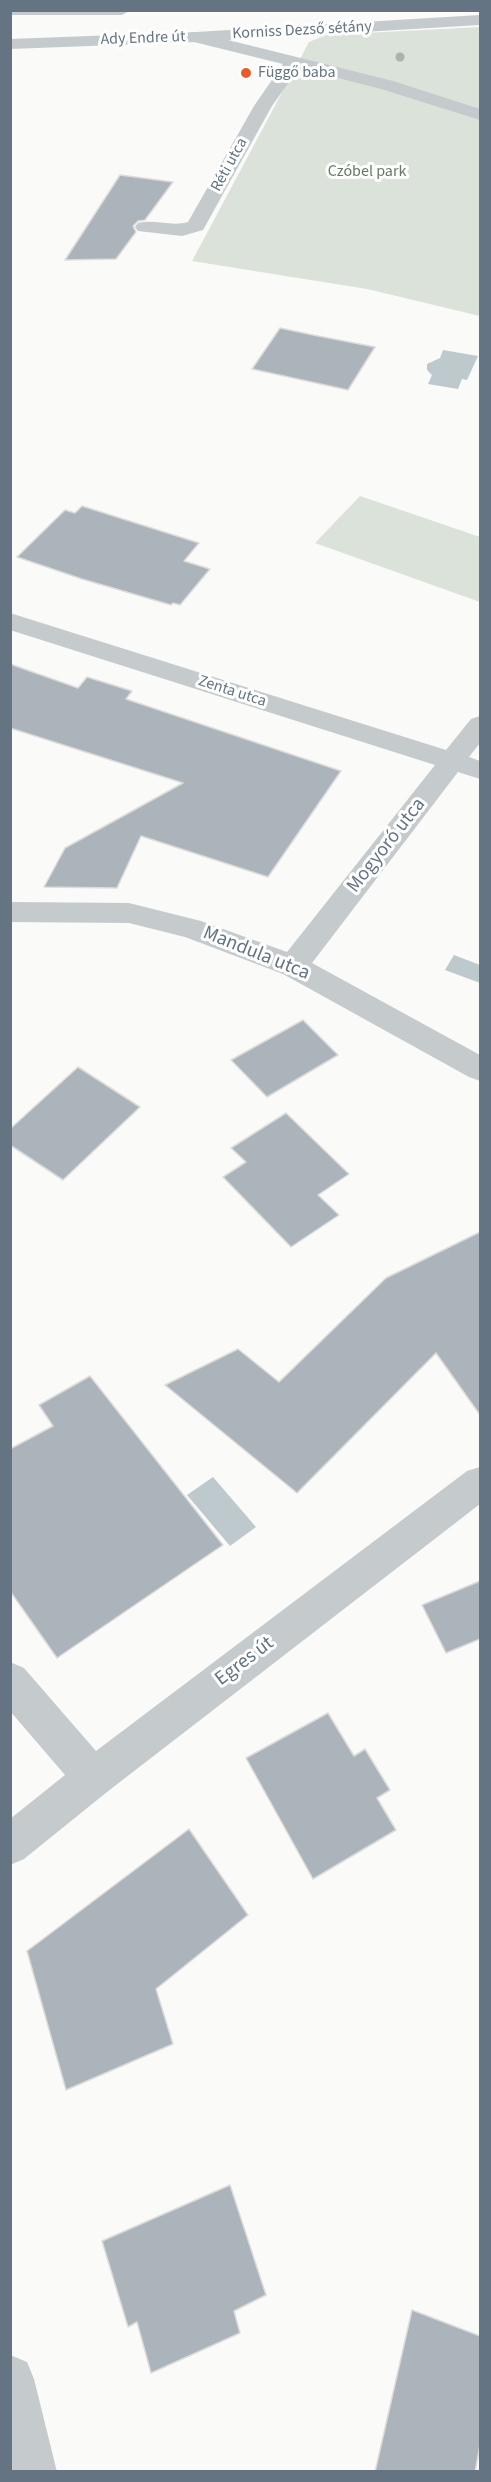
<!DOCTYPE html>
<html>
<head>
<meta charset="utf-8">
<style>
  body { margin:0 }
  #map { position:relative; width:491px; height:2482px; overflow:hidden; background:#fafaf8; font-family:"Source Sans 3",sans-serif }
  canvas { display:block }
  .frame { position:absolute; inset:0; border:12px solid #647483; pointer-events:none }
</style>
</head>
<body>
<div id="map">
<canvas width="491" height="2482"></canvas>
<div class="frame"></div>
</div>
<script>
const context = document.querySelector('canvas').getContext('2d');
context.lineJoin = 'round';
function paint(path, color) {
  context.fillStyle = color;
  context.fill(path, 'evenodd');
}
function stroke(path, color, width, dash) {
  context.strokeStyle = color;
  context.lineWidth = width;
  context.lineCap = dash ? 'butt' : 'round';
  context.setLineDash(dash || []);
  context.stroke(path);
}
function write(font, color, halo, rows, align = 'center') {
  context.font = font + ' "Source Sans 3",sans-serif';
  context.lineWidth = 6;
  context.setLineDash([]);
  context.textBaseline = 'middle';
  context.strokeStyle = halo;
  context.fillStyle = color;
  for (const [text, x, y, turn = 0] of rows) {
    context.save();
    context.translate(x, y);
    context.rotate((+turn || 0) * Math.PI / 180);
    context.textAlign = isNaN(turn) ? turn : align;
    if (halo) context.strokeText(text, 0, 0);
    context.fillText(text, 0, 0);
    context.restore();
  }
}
paint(new Path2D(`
  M480,27V316L367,289L192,261L309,42L326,35Z
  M360,496L480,537V602L315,543Z`), '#dbe2d9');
paint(new Path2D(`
  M443,350L478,356L467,380L462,379L458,389L428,384L432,375L427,370V364L440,358Z
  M454,955L480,965V983L445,970Z
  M213,1477L256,1527L230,1546L187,1495Z`), '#bec9cd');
const building = new Path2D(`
  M120,175L173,182L145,220L138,221L133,226L136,232L116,259L65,260Z
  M280,328L313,335L375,347L348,390L252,369Z
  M82,506L199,543L184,561L210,569L180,605L173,603L171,605L82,579L17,557L65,510L75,513Z
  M10,664L78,688L87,677L132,691L126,699L341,771L268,877L141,836L117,888L44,887L65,848L183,783L10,728Z
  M303,1020L338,1055L267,1097L231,1060Z
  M78,1067L140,1107L63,1180L10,1145V1129Z
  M286,1113L349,1174L318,1195L339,1215L291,1247L223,1177L246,1162L231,1148Z
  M480,1232V1415L436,1353L297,1493L165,1385L238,1349L279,1382L386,1278Z
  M90,1376L223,1545L57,1658L10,1591V1449L53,1426L39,1405Z
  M480,1581V1639L446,1653L422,1605Z
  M328,1713L354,1756L365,1749L390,1790L377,1798L396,1830L313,1879L246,1758Z
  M189,1829L248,1915L156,1989L173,2044L66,2090L27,1951Z
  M230,2185L266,2295L234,2311L240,2333L151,2373L137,2322L128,2327L102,2241Z
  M412,2310L480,2336V2445L475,2472H375Z`);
paint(building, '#acb4bb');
stroke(building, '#dcdcda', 1.5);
paint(new Path2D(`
  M10,10H129V11L122,15H10Z`), '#c5cacd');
paint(new Path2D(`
  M196,32L393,81L480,109V120L381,89L299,68L272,106L203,230L182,236L138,231L135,227L138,223C155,219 172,227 188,222L254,106L283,64L190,41L187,37L190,33Z
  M10,613L446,750L471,719L480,716V743L469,757L480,761V779L458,772L312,963L480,1055V1081L469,1077L283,974L185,937L129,923L10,922V902L129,903L201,921L287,952L435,765L10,630Z
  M480,1467V1504L107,1792L24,1859L10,1865V1819L65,1775L10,1711V1662L24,1668L96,1751L467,1471Z
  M10,2355L27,2362L34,2379L57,2472H10Z`), '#c5cacd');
paint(new Path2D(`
  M480,15V25L196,42L10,49V39L196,32Z`), '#c5cacd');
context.fillStyle = '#a9b4a6';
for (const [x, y] of [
  [400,57]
]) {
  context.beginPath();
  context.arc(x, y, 4.5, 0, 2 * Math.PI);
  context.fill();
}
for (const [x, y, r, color] of [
  [246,73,6,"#e85d2a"]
]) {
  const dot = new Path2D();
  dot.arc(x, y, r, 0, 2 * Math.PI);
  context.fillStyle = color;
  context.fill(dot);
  stroke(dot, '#fff', 2);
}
write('16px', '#647483', '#fff', [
  ["Korniss Dezső sétány",302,31,-3],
  ["Ady Endre út",143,39,-2],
  ["Réti utca",230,165,-61],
  ["Zenta utca",232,692,18]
]);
write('16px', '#647483', '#fff', [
  ["Függő baba",258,73]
], 'left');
write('16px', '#667a63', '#fff', [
  ["Czóbel park",367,172]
]);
write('20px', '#647483', '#fff', [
  ["Mogyoró utca",387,846,-52],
  ["Mandula utca",256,954,22],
  ["Egres út",245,1662,-37]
]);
</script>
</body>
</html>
